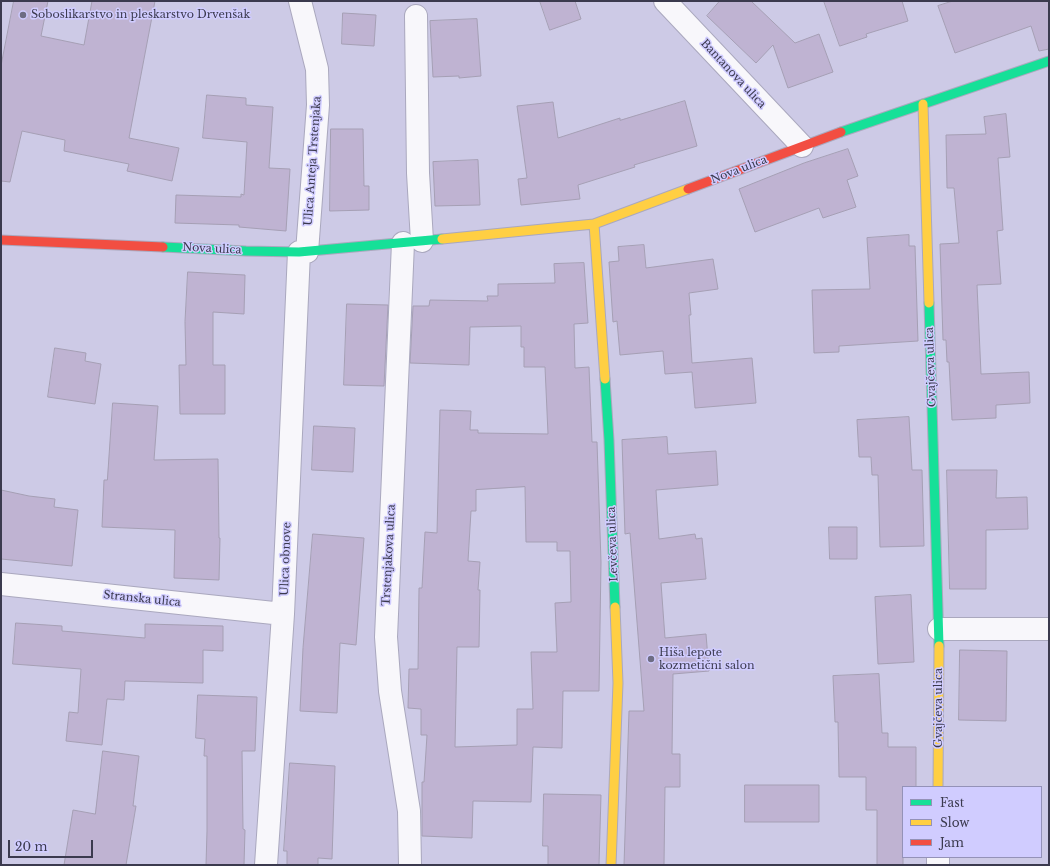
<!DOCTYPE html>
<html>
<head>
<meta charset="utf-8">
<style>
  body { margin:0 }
  #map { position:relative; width:1050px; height:866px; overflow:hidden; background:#cdcae6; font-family:"Libre Baskerville",serif }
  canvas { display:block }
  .frame { position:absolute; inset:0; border:2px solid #3b3a4e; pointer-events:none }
  .legend { position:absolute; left:902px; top:786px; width:140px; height:72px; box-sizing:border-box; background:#d0ccff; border:1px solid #9492b8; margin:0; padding:5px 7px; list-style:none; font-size:12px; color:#3b3a4e }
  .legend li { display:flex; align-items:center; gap:8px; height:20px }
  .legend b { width:20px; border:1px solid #9492b8 }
  .scale { position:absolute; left:8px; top:840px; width:85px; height:18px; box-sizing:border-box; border:2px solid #3b3a4e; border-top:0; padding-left:5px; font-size:12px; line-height:14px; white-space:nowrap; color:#3b3a4e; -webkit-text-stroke:3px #d0ccff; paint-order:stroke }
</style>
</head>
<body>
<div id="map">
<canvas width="1050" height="866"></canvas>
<div class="frame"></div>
<ul class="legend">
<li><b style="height:5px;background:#16e098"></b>Fast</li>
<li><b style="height:5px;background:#ffcf43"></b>Slow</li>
<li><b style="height:5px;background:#f24e42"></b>Jam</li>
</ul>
<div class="scale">20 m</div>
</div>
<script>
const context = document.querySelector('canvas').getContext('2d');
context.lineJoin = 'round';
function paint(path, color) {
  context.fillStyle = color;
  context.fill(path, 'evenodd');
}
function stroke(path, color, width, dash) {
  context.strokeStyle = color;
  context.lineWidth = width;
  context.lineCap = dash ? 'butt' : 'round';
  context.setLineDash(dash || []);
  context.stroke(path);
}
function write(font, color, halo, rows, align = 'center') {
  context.font = font + ' "Libre Baskerville",serif';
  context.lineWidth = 3;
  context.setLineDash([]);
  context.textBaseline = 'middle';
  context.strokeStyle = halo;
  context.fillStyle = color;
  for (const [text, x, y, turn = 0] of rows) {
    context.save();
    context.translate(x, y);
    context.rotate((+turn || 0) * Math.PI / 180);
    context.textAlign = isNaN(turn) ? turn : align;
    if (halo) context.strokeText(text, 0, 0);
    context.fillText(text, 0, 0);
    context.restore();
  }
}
const building = new Path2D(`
  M14,1H48L41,36L84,45L92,1H155L129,138L179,148L172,181L127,171L129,164L64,151L65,140L22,131L10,182L1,181V66Z
  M540,1H575L581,19L550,30Z
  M720,1H751L795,43L819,34L833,72L788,88L773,45L756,63L707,16Z
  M824,1H902L908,21L866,34L867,37L840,46Z
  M953,1H1049V49L1039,51L1031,26L955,53L938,6Z
  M343,13L376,15L374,46L342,44Z
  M477,19L481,76L459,78V76L433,77L430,21Z
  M207,95L246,98V105L273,107L269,168L290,169L286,231L239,227V225L175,223L176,195L241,197V194L244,195L247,142L203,138Z
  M685,101L697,146L634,165L635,167L578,185L580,199L521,205L518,179L527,178L517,106L553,102L558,138L620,118V120Z
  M1006,114L1010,157L998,158L1003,230L997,231L1001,284L977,285L981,374L1029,372L1030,403L996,405V418L952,420L949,362H947L946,340H943L940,244L959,243L954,188H947L946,135L986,134L984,117Z
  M331,129H363L364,186H369V210L330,211Z
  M848,149L858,176L847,180L856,207L823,218L819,208L755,232L739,189L804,163Z
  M478,160L480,205L435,206L433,162Z
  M909,235V246H915L918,341L839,346V352L814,353L812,290L870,289L867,238Z
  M644,245L646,268L713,259L718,289L689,293L691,315H689L692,363L752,358L756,403L695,408L692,372L665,374L663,351L620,355L617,321L613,322L609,262L619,261L618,247Z
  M584,263L588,323L574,324L575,368L589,367L592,442H597L601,562L599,691H563L562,748L533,747L531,802L473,801L472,838L422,836V782H424L427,735H421V709L408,708L409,669H418L419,588H422L425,532L437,533L440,410L471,411L470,430H478V433L548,434L545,367H524V347H521V326L470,327L469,365L410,363L413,306H429L430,300L488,301L487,296H498V284L555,283L554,264ZM525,487L526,542H557V551H570L571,602L555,603L557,652H531L533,709H517V745L455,747L457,647H479L480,590H478L480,562L468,561L471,511H476V490Z
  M188,272L245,275L244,314L213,312V365H225V414H180L179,365H186L185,322Z
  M347,304L388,305L384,386L344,385Z
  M55,348L86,353L85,361L101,364L95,404L48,397Z
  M113,403L158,406L154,460L218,459L219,538H220L219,580L174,578L175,530L102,527L104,480H107Z
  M909,417L912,470H922L924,546L880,547L878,475H872L871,457H859L857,420Z
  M314,426L355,428L353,472L312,470Z
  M667,437L668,454L716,451L718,485L656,490L659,539L695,534L696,539L702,538L706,579L661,583L665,638L706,634L709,671L673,674L672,754H680V787H665L664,865H624L629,711H644L630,533L625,534L622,440Z
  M947,470H997L996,498L1027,497L1028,529L986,530V589H950Z
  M1,490L29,496L55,499L54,507L78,510L72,566L1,559Z
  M829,527H857V559H830Z
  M313,534L364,538L356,645L340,643L337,713L300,711L303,648Z
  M911,595L914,662L878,664L875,597Z
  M16,623L62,626V631L145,638V624L223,626V651L203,650V683L125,681L124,700L107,699L102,745L66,741L69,712L78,713L81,669L13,664Z
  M960,650L1007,651L1006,721L959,720Z
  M879,674L882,733H888V747H916V787H903V865H877V810H866V777H839L838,722H835L833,676Z
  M198,695L257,697L255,751H242L243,829L245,830L244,865H206L207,831V756H204L205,739L196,738Z
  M103,751L139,756L133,806H136L126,865H64L73,810L95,814Z
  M290,763L335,766L332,859L318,858V865H287V851H284Z
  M745,785H819V822H745Z
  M544,794L601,795L599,865H548V846H543Z`);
paint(building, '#bfb3d2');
stroke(building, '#a59fb4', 1);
const street = new Path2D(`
  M300,1L317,69L318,105L307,252
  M665,1L802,146
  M416,16L418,173L422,241
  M403,243L386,637L390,691L409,811L410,865
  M1,584L283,614
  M939,629H1049
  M266,865L283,614L299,252
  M938,865V857`);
const fast = new Path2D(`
  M841,132L1049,61
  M163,247L246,251L299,252L442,239
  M929,303L939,646
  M605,379L609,440L615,607`);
const slow = new Path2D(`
  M923,104L929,303
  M594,224L605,379
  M442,239L594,224L688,189
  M938,787L939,646
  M611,865L618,683L615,607`);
const jam = new Path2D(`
  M688,189L841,132
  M1,240L163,247`);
stroke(street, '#aaa8be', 24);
stroke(fast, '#aaa8be', 11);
stroke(slow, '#aaa8be', 11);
stroke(jam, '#aaa8be', 11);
stroke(street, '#f8f7fb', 22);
stroke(fast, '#16e098', 9);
stroke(slow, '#ffcf43', 9);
stroke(jam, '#f24e42', 9);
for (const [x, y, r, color] of [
  [23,15,4,"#6e6c83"],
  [651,659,4,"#6e6c83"]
]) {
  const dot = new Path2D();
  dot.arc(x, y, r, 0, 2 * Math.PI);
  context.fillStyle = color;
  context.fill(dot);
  stroke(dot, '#d0ccff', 1.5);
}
write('11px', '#3b3a4e', '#d0ccff', [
  ["Soboslikarstvo in pleskarstvo Drvenšak",31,15],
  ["Hiša lepote",659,653],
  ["kozmetični salon",659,666]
], 'left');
write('11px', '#3b3a4e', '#d0ccff', [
  ["Bantanova ulica",733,74,47],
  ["Ulica Anteja Trstenjaka",313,161,-86],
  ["Nova ulica",739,170,-21],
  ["Nova ulica",212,249,3],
  ["Gvajčeva ulica",931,367,-92],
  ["Levčeva ulica",613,544,-92],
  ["Trstenjakova ulica",389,555,-87],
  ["Ulica obnove",286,559,-88],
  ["Stranska ulica",142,599,6],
  ["Gvajčeva ulica",939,708,-90]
]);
</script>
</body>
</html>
